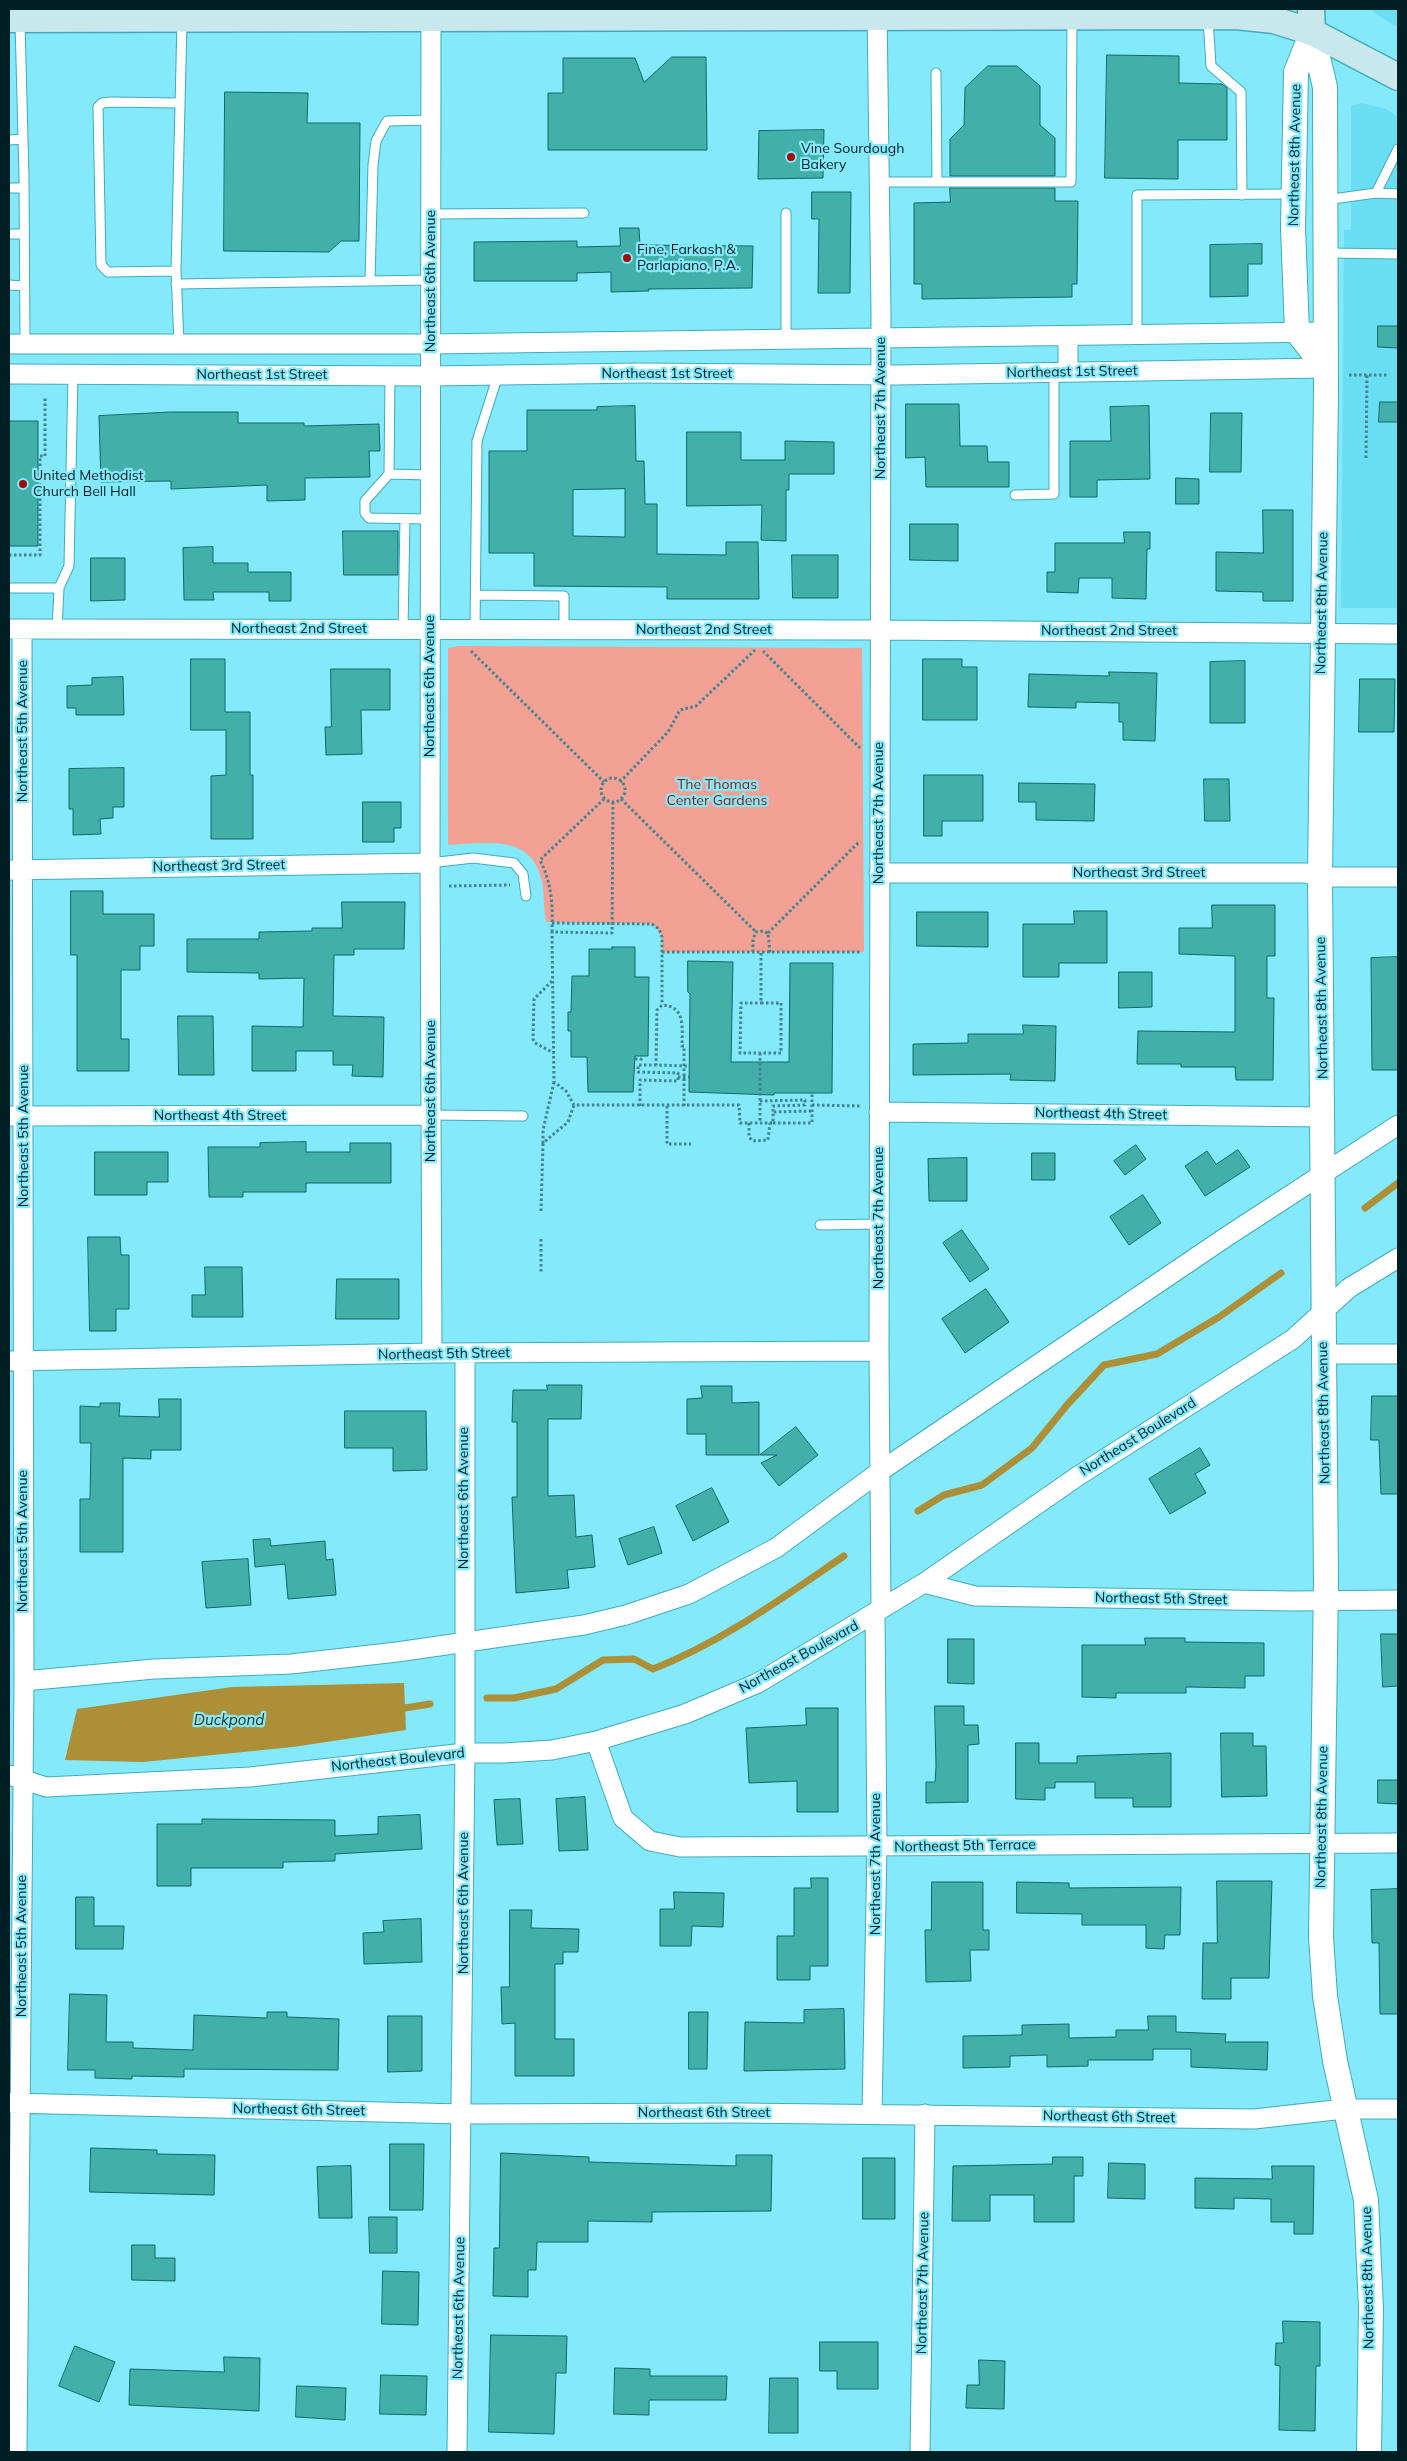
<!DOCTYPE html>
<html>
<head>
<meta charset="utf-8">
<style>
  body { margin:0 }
  #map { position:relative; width:1407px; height:2461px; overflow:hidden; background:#83e9fb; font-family:Mulish,sans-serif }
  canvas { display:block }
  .frame { position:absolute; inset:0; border:10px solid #001f24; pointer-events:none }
</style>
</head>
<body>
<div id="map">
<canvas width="1407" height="2461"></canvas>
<div class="frame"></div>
</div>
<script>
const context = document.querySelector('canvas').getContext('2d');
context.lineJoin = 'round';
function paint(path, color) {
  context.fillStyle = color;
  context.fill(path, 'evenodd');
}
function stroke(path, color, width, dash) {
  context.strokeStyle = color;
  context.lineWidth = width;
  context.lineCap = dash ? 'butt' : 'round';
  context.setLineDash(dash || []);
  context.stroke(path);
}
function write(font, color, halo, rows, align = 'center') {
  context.font = font + ' Mulish,sans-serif';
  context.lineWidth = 4.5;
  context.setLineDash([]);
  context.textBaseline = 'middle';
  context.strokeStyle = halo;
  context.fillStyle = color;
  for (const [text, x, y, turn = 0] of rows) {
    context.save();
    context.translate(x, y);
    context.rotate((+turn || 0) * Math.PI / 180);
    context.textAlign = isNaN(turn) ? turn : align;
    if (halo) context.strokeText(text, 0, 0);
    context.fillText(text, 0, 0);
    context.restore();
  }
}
paint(new Path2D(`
  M1369,9H1398V28Z
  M1362,103L1386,109L1398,117V608H1341L1344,230H1351V106Z`), '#6adef2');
paint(new Path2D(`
  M459,646L862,648L864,952H662C662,940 663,932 652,924L546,922C544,911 544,899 543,887C535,833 490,843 448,845V648Z`), '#f2a194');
paint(new Path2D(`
  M404,1683L406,1730L293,1747L143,1762L65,1760L77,1709L232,1687Z`), '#ad8f37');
stroke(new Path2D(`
  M1365,1208L1398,1183
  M918,1511L944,1495L982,1485L1032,1448L1067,1405L1104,1365L1157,1354L1219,1317L1281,1273
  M487,1698H514L556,1689L603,1660L634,1659L653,1669C722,1642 782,1598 844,1556
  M405,1708L430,1704`), '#ad8f37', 7);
const building = new Path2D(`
  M1107,55L1179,56V83L1222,84L1227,88V140H1178V179L1105,178Z
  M672,57H706L707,150H548V93H563V58H635L644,82Z
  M988,66H1017L1040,86V125L1055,138V176H950V139L964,125L965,88Z
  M225,92L308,93L307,123H360L359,241H341L329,252L224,251Z
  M824,130L823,178L758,179L759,131Z
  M950,188H1055V201H1078L1077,284H1072V297L922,299V284H914V203L950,202Z
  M812,192H851L850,293H818L819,219H812Z
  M620,228H639L640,245L753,246L752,288L648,289L649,291L611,292V272L577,273V281H474V242L577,241V247L620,246Z
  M1262,244V264H1248V296L1210,297V245Z
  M1378,326H1398V348L1378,347Z
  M1380,402H1398V422H1379Z
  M906,404H959L960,446H987L988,462H1009V487H926L925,457L906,458Z
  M635,406L636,461H644L645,504H657V554L726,555V542H758L759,599H667V587L534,586V553H489V451H527V410H597V407ZM625,489V537L573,536V490Z
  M1149,406L1150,479L1097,480V497H1070V441H1111L1110,407Z
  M171,412H238V423H304V426L379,424L380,451H369L370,477L305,478V500L267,501V485L171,489V481L101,482L99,416Z
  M1211,413H1242L1241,472H1210Z
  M9,421H38V546H9Z
  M687,432H741V460H785V441L834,442V474H789V490H786V541L761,540L762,505L687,506Z
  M1176,478L1199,479V504H1176Z
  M1263,510H1293V601H1263V592L1216,591V552L1263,553Z
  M910,524H958V561L910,560Z
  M343,531H398V575H344Z
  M1124,532H1150V549H1147L1146,599L1112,598V578H1079L1078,593L1047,592V572H1055V543H1124Z
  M213,547V563H248V572H291V601H269V592H213L214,600H184L183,548Z
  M792,555H838V598H793Z
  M91,558H125V600L91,601Z
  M191,659H225V712H250V775H253V839H211V776L226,775V730H191Z
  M923,659H962V667H977V720H923Z
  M1245,661V723H1210V662Z
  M331,669H390V710H361L362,754L326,755L325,727H331Z
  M1109,672L1157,673L1155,741L1123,740V722H1119V703L1076,702V708L1028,707L1029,674L1109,676Z
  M123,677L124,715H76V708H67V686L92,685V678Z
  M1360,679H1395L1394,732H1359Z
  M124,768V807H113V818L100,819L101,834L73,835V809H69V769Z
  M924,775H983V821H942V836H924Z
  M1204,779H1229L1230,821H1205Z
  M1019,783L1095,784L1094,821L1036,820V802H1019Z
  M363,802H401V828H394V842H363Z
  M71,891H103V914H154V946H140V970H121V1039H129V1071H77V955H71Z
  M342,902H405L404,949H354V955H334L333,1016L384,1017L383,1077L352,1076L353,1065H333V1051H296V1071H252V1026L303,1027L304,978L259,979V973L187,972V939H259V932L312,931V928H342Z
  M1212,905H1275V956H1267V998H1274L1273,1080H1236L1235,1067H1181V1064H1137L1138,1031L1235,1032V956L1179,954V928H1212Z
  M1074,911H1107V963H1059V977H1023V924H1074Z
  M917,912H988V947L917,946Z
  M612,947H635V977H649L648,1056H635L633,1092H588L587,1057H571V1031H568V1012H571L572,976H589V949H612Z
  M1398,957V1070H1372L1371,958Z
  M688,961L733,962L731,1062H789L790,963H833L832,1093H774V1095L689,1092L690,994L688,992Z
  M1119,972H1152V1007L1119,1008Z
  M178,1016H213L214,1075H179Z
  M1023,1025L1056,1026L1055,1081L1010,1080L1011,1074L913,1075V1044L968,1043V1034H1023Z
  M306,1142V1152H350V1143H391V1183H306V1192H243V1197H209L208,1147H260V1143Z
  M1136,1145L1146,1159L1125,1175L1114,1161Z
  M1238,1150L1250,1167L1205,1196L1185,1166L1207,1151L1216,1164Z
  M95,1152H168V1182H147V1195H95Z
  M1032,1153H1055V1180H1032Z
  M967,1158V1201H929L928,1159Z
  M1143,1195L1161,1223L1129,1245L1110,1217Z
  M962,1230L989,1269L970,1282L943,1243Z
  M88,1237H120L121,1255H129V1309H116V1331H90Z
  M205,1267H242L243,1317H192V1295H205Z
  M337,1279H399V1319H336Z
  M986,1289L1009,1322L965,1353L942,1319Z
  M547,1385H582L581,1419H548V1496L574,1495L576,1537L592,1535L595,1567L567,1570L569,1588L516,1593L512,1497H517V1422H512L513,1390H547Z
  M701,1386H732V1403L759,1402V1455H706V1434H687V1399L702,1398Z
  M1372,1396H1398V1494H1381L1379,1440H1371Z
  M159,1399H181V1450H151V1459L123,1458V1552H80V1499H90L91,1443H80V1406L100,1407V1403H120L119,1416L159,1417Z
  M345,1411H426L427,1470L393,1471V1448H345Z
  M796,1427L818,1455L779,1486L761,1463L777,1455H760Z
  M1200,1448L1210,1465L1195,1474L1206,1493L1170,1514L1149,1479Z
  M712,1488L729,1522L693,1541L676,1506Z
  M654,1527L662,1553L628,1565L619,1539Z
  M270,1539L271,1546L325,1541L326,1560L333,1559L336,1595L288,1599L285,1564L255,1567L253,1540Z
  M248,1559L251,1605L206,1608L202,1562Z
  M1381,1634H1398V1686L1383,1687Z
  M1145,1638H1185V1642L1264,1643V1676H1245V1688L1186,1687V1693H1116V1698L1082,1697V1645H1145Z
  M948,1639H974V1684L948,1683Z
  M935,1706H964V1725H978L979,1744L968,1745V1802L926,1803V1782H935L936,1767Z
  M806,1708H838V1812H797V1781L749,1783L746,1728L806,1725Z
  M1221,1733H1253V1746H1266L1267,1796L1222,1797Z
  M1016,1743H1039V1763H1077V1756L1171,1753V1807H1133V1798H1095V1782H1055V1788H1045V1800L1016,1799Z
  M1378,1780H1398V1804L1378,1803Z
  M585,1797L588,1850L559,1851L556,1799Z
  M520,1799L523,1844L497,1845L494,1800Z
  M420,1815L422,1849L335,1854V1861L283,1862V1868H191V1886H157V1824H202V1819L335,1820V1836L378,1834V1817Z
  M811,1878H828V1966H810V1980H777V1936H794V1888H811Z
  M1217,1881H1272L1269,1978H1231V1999H1202L1203,1943H1217Z
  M932,1882H983V1930H989V1950H970L971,1981L926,1982L925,1930H931Z
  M1017,1882L1069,1883V1888L1181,1887L1180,1935H1165L1164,1949L1146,1948V1925H1082V1914L1017,1913Z
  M1398,1889V2014H1380L1379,1943H1372L1371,1890Z
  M674,1892L724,1893L723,1927L692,1926L691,1946H660V1909H674Z
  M76,1897H94V1926H124L123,1949H76Z
  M510,1910H532L531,1928L579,1929L578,1952H563V1964H555V2039H574V2076H515V2023L502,2024L501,1987H509Z
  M421,1919L422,1962L364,1964L363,1933L384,1932L383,1921Z
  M70,1994L107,1995L106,2042H133V2048L193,2050L194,2015L267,2018V2012H287V2017L339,2019L338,2070L184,2069V2077L132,2076V2079L95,2078V2070H68Z
  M844,2009L845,2069L744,2071L745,2022L804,2023V2010Z
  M689,2012H708L707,2069H689Z
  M388,2016H422V2071L388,2072Z
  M1148,2016H1176V2032L1226,2034L1225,2042H1268L1267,2070L1191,2067V2049H1153V2060H1088V2066L1047,2067V2055L1010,2056V2067L963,2068V2036L1022,2035V2025L1069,2024V2038L1116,2037V2030H1148Z
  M390,2144H424L423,2210H390Z
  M91,2148L157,2150V2154L215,2155L214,2195L90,2192Z
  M501,2153L589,2157V2162L736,2166V2155H772L771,2211L652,2212V2222L588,2221V2242H537L536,2270H528V2297L493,2296L494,2248H499Z
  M1053,2157H1083V2176H1074V2222H1034V2195H990V2221H952L953,2166L1052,2164Z
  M863,2158H895V2219H863Z
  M1109,2163L1145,2164V2199L1108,2198Z
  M351,2166L352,2218H319L317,2167Z
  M1272,2166H1314L1313,2234H1294V2222H1271V2199L1234,2198V2209L1195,2208V2178L1272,2179Z
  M369,2217H397V2253H370Z
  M132,2245H155V2258H175V2281L132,2280Z
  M383,2271L419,2272L418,2325L382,2324Z
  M1283,2321L1320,2322V2366H1316L1315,2431L1279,2430L1280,2366L1275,2365L1276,2343H1283Z
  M491,2335L567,2336L566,2373H556L554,2434L489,2432Z
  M820,2342H878V2389H837V2371H820Z
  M75,2346L115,2362L99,2402L59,2386Z
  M224,2357L260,2358L259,2411L129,2405L130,2369L224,2372Z
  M979,2360L1005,2361L1004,2409L966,2408L967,2385H979Z
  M615,2368L650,2369V2376H727L726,2400H649V2415L614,2414Z
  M381,2375L427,2376L426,2415L380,2414Z
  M770,2378H798V2433H769Z
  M297,2386L346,2388L345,2420L296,2417Z`);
paint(building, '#42afa9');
stroke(building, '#0e6a66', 1);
const service = new Path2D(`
  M1208,18L1211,66L1241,92L1242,195
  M20,22L24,177L25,344
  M936,73L937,182
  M9,140L23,139
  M879,182H1071L1072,19
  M9,188H24
  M1376,193L1398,194
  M1325,200L1376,193L1398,149
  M786,213V339
  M431,214L584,213
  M9,234H24
  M1328,253L1398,254
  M176,271L108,272L101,265L98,107L102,103L111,102L179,103
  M431,280L370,281L373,165L376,141L387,121L431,120
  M176,284L370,281
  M9,285L24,286
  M1137,335V195L1294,194
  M179,344L176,271L182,22
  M390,375L389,474L430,475
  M389,474L365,501V513L369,518L430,519
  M1015,495L1054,494V372
  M9,588H59L69,566L73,374
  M476,595L564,596V630
  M57,629L59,588
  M403,629L405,519
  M475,630L477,441L498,375
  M430,863L473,858L514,863L523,874L526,896
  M431,1115L523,1116
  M820,1225L879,1224`);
const minor = new Path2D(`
  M431,9L430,863L432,1353
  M877,9L881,313L879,1351L881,1609
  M1068,336V372
  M9,344H430L1325,332
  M9,374L430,376L642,373L896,375L1325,368
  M9,629L881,630L1398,634
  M9,870L430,863
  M879,873H1306L1320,877H1398
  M879,1112L1323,1117
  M9,1116L431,1115
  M1323,1354H1398
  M9,1361L432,1353L879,1351
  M924,1583L975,1596L1293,1601L1398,1600
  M24,1681L154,1669L291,1664L397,1652L584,1625L626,1615L689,1594L776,1548L879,1472L1226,1237L1398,1125
  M596,1741L623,1818L650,1841L680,1847L1398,1843
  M9,1775L46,1787L250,1777L465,1753H504L552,1750L596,1741L685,1714L758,1683L924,1583L1078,1476L1293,1339L1349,1288L1398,1258
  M10,2103L462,2114L740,2113L1254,2119L1344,2109H1398
  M872,2114L877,1847L875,1614
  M17,2452L24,1681L22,629
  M457,2452L465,1753V1354
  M920,2452L925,2114`);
const tertiary = new Path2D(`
  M1312,32L1325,87L1326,389L1320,877L1326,1582L1321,1937L1325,1996L1335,2061L1366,2200L1371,2308L1369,2452
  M1312,32L1296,72L1293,228L1297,332L1325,368`);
const secondary = new Path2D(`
  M1311,9L1312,32
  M9,19L1236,16L1274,20L1312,32L1398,77`);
stroke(service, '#41abbc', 11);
stroke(minor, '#41abbc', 21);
stroke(tertiary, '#41abbc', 26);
stroke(secondary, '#41abbc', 29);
stroke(new Path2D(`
  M1349,375H1387
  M1366,458L1367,375
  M9,555H40V456H45V398
  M471,651L604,782
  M763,651L860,748
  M601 790a12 12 0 1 1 24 0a12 12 0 1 1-24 0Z
  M620,782L668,732L680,710L696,706L755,650
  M621,799L756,932
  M613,802L612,933L552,932L554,1082L566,1091L574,1105H739L740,1123H773V1112L812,1111
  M449,886L510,885
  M552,923L652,924L659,929L662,937V1005
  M552,932C553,907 552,883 540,860L604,799
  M768,933L860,841
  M662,952H861
  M753,952V939L756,932L763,931L768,933L770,953
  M761,953V1003H781V1053H740L741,1003H761
  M552,981L534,999L533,1039L535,1043L554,1053
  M760,1053V1123
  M635,1059H641V1063
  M678,1077H689
  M554,1082L543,1130V1143L568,1122L574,1105
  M760,1101L805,1100V1105L773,1106V1112
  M812,1105L861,1106
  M640,1106V1080L678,1081V1073L638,1072V1065H656
  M667,1106V1144H691
  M684,1106C684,1093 684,1079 684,1066V1046H682C682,1028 686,1006 662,1005L657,1010L656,1065L689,1066
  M749,1123V1137L753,1141L768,1140L770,1123
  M773,1123H812V1093
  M541,1211L543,1143
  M541,1239V1273`), '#41838f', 3, [2.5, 2.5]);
stroke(service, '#fff', 9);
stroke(minor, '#fff', 19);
stroke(tertiary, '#fff', 24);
stroke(secondary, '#c8e8ed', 26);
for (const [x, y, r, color] of [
  [791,157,5,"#a30c02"],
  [627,258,5,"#a30c02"],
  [23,484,5,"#a30c02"]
]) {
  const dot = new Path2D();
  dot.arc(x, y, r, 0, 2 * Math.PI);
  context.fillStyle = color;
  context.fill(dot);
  stroke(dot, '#83e9fb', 2);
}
write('14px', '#001f24', '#83e9fb', [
  ["Vine Sourdough",801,149],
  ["Bakery",801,165],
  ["Fine, Farkash &",637,250],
  ["Parlapiano, P.A.",637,266],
  ["United Methodist",33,476],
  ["Church Bell Hall",33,492]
], 'left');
write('14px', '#001f24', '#83e9fb', [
  ["Northeast 8th Avenue",1295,155,-89],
  ["Northeast 6th Avenue",431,281,-90],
  ["Northeast 1st Street",1072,372,-1],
  ["Northeast 1st Street",667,374],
  ["Northeast 1st Street",262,375],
  ["Northeast 7th Avenue",881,408,-90],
  ["Northeast 8th Avenue",1322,603,-89],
  ["Northeast 2nd Street",299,629],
  ["Northeast 2nd Street",704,630],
  ["Northeast 2nd Street",1109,631],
  ["Northeast 6th Avenue",430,686,-90],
  ["Northeast 5th Avenue",23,731,-90],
  ["Northeast 7th Avenue",879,813,-90],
  ["Northeast 3rd Street",219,866,-1],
  ["Northeast 3rd Street",1139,873],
  ["Northeast 8th Avenue",1322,1008,-91],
  ["Northeast 6th Avenue",431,1091,-90],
  ["Northeast 4th Street",1101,1114,1],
  ["Northeast 4th Street",220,1116],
  ["Northeast 5th Avenue",24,1136,-90],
  ["Northeast 7th Avenue",879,1218,-90],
  ["Northeast 5th Street",444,1354,-1],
  ["Northeast 8th Avenue",1324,1413,-91],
  ["Northeast Boulevard",1138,1437,-32],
  ["Northeast 6th Avenue",464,1498,-90],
  ["Northeast 5th Avenue",23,1541,-90],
  ["Northeast 5th Street",1161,1599,1],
  ["Northeast Boulevard",799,1657,-29],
  ["Northeast Boulevard",398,1760,-6],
  ["Northeast 8th Avenue",1322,1817,-89],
  ["Northeast 5th Terrace",965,1846,-1],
  ["Northeast 7th Avenue",876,1864,-90],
  ["Northeast 6th Avenue",464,1903,-90],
  ["Northeast 5th Avenue",22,1946,-90],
  ["Northeast 6th Street",299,2110,1],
  ["Northeast 6th Street",704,2113],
  ["Northeast 6th Street",1109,2117,1],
  ["Northeast 8th Avenue",1368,2278,-91],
  ["Northeast 7th Avenue",923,2283,-89],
  ["Northeast 6th Avenue",459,2308,-89]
]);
write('14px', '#9a1207', '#83e9fb', [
  ["The Thomas",717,785],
  ["Center Gardens",717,801]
]);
write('italic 15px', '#342d19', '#83e9fb', [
  ["Duckpond",229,1720]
]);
</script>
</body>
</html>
